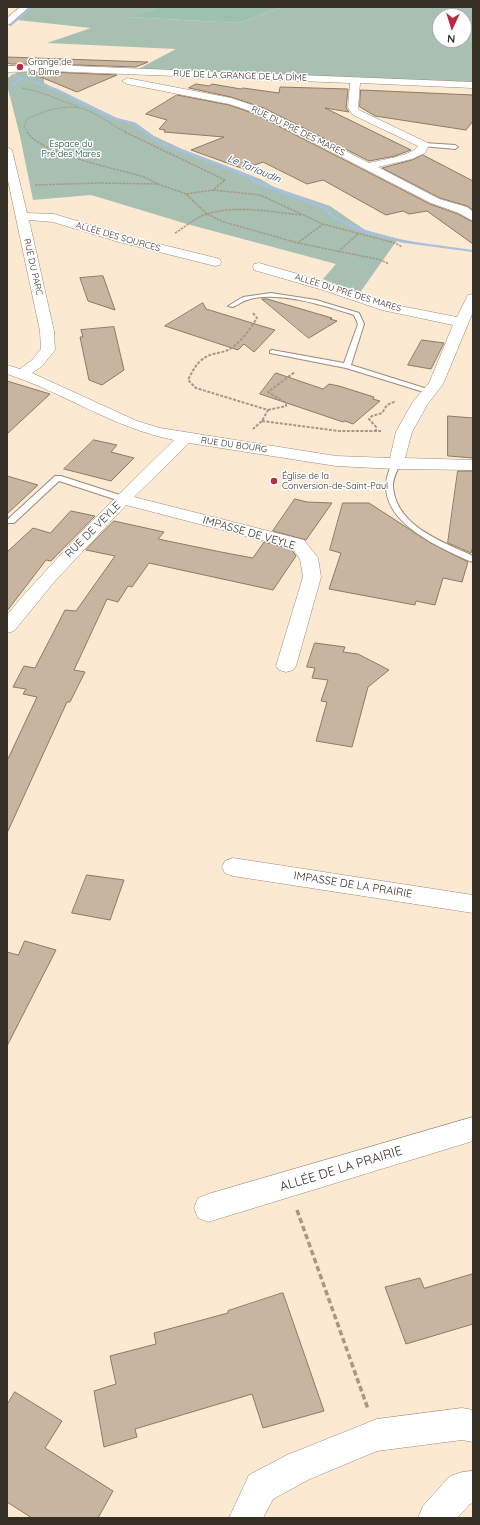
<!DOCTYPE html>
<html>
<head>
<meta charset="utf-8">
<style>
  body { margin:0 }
  #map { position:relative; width:480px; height:1525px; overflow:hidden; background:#fce9d2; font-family:Quicksand,sans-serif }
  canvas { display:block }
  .frame { position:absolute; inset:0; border:8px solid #362f26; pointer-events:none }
  .north { position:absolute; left:432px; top:8px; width:40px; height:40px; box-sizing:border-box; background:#fff; border:1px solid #afaca8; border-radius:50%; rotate:184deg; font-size:11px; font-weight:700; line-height:16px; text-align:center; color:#362f26 }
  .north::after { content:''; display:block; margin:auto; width:14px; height:18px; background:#bb2a44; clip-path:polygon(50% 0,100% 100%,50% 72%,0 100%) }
</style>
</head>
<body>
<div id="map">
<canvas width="480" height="1525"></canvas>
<div class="frame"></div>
<div class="north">N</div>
</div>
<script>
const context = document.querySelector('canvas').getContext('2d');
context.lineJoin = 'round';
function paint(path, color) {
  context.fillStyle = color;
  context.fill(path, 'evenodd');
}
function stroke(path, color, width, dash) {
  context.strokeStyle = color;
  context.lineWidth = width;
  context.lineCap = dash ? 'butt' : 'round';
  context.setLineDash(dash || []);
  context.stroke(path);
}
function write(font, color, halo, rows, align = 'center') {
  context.font = font + ' Quicksand,sans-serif';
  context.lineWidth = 3;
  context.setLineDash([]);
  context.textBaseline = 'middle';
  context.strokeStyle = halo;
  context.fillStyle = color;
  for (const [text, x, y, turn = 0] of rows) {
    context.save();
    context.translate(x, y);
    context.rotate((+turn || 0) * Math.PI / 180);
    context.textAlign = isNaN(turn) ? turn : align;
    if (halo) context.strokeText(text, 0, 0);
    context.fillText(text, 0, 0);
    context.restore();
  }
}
paint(new Path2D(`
  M32,7H161L129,17L239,23L282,7H473V82L138,69L176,49L47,43L91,28L17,20ZM440,16H464V40H440Z
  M44,71V83L117,118L136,123L154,136L182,149L260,179L274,187L330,206L365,230L399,239L395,243L359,294L323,279L336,264L187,224L91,195L33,200L20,136L7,85V78L18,72Z`), '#a7c0b2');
paint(new Path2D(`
  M161,7H282L239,23L128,17Z`), '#9cc2ad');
paint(new Path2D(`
  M30,7H34L11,26H9V24Z
  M12,74L58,89L116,118L134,122L159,141L253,176L256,180L327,207C330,214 337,217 343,220C383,241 428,243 472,250L473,252L404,243L368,234L352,228L331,217L323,209L252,182L249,178L157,143L132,124L114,120L56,91L23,79L14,86H12V84L19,78L11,76Z`), '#a8bfde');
const building = new Path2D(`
  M7,57L148,62L136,67L49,64H11L7,63Z
  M49,72L117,75L77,92L31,73Z
  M196,84L209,86L212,84L241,89L243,88L279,93L280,87L348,89L346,108L349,112L325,108L411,150L395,156L369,161L264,108L231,97L189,88Z
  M361,90L473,95V121L466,130L375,116L360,107Z
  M177,95L229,105L255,114L430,204L458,214L473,222V244L427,211L409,214L403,211L386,215L323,180L307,184L263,162L244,169L191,150L224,137L164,132L165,130L159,129L167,120L146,114Z
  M423,155L473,181V210L467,206L440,198L382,168L412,160Z
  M103,276L115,310L88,301L80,278Z
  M262,299H267L332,318L330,319L337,321L309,338Z
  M203,303L206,309L275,330L254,352L244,344L238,350L165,326Z
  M114,327L124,370L102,385L89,380L80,337H83L81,330Z
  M422,340L444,343L431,369L408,365Z
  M276,373L323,389L329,384L339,386L374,397L373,399L380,401L353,424L345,421L343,422L260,394Z
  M7,381L50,394L7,434Z
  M448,416L473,418V458L448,456Z
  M94,440L117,445L111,452L134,458L111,481L64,469Z
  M458,471H473V547L471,553L448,543Z
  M7,476L38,485L7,514Z
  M295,499L307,502L332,503L306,540L273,531Z
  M343,503H369L429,542L468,562L462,582L443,578L435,605L416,601L415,605L329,589L341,553L330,550Z
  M71,511L95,516L51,561L46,560L7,611V552L33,528L50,533Z
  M114,521L164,532L158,539L221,552L253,558L264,542L291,549L296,556L273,590L149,563L132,587L128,586L118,602L107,599L74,670L85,672L70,702H67L7,833V761L37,697L23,694L26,689L13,687L24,666L35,668L65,610L76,611L115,556L86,550Z
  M315,643L345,647L343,652L358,654L389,670L368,687L352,747L316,741L327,702L321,701L328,680L312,678L315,668L307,667Z
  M87,875L124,880L110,920L72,913Z
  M25,941L56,950L7,1046V952L18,955Z
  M473,1274V1324L406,1344L385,1287L420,1278L424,1288Z
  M283,1293L324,1411L263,1428L252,1394L135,1429L137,1437L104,1447L94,1391L116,1384L110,1356L156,1344L154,1333L228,1313V1311Z
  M15,1392L62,1421L45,1448L113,1491L98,1518H32L7,1502V1405Z`);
paint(building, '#c7b59f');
stroke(building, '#8b7a65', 1);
const service = new Path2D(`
  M424,143L455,145L458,147L455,149L422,146L421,145Z
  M271,293L316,300L359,313L364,324L351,365L434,391L430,393H427L346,368L270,353V351L272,350L344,363L358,324L354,315C326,306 276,290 247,300C242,301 238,305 233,307L228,306L243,297Z
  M393,462H396L400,464C397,471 392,480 393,487C396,526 443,542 473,556V562C463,559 452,553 442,548C409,531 370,504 393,462Z
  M55,476H61L126,497L127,499L126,501H120L59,481L14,523H8V519Z`);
const minor = new Path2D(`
  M20,7H29L10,24L7,25V18Z
  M49,65L473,82V88L360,83L358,108L361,111L428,143L429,145L425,153L412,159L378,167L439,199L467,207L473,212V221L459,213L431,203L256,113L229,104L127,84L122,81L127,78L231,98L264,109L369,163C380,160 412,156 418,146L353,115L348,108L350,83L49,71L7,72V66Z
  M7,147L12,150L27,213L54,214L127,236L220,259L221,262L220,265L215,266L119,242L53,222L29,220L54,331L55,350L42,366L32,373L137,421L160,428L336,456L390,458L396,432L412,403L429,383L453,325L382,310L323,290L254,270L253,267L254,264L259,263L333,284L390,304L457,317L468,295L473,294V312L443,384L427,405L412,432L405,458L473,460V470L396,469L336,466L189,443L134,497L304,540L318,558L321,577L296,666L293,670L286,672L279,670L276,666L303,577L300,559L292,548L126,505L55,581L14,631L7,633V615L21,598L87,526L174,440C113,428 65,393 7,374V365L20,369L32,360L41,349L40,331L7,176Z
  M233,858L473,895V913L233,876L225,873L222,867L225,861Z
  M473,1117V1141L208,1222L198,1218L194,1208L198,1198L208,1194Z
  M462,1408L473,1410V1442L462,1440L377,1451L310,1479L273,1499L263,1518H229L249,1475L287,1455L377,1419Z
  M473,1471V1503L470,1504L457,1518H418L423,1506L450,1476L462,1472Z`);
stroke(service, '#9b8a75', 2);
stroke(minor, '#9b8a75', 1);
stroke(new Path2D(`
  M22,88L39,92L79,107
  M28,133L24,126L27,119C46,110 69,102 89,111C102,117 114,126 127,133`), '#a69887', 1, [2, 1]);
stroke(new Path2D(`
  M27,132C39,153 117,169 141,176C147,178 152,181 158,184
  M125,132L225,180L213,190L186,194
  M35,185L99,183L158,184L186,194L207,214L224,222L298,243L381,260L389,264
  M213,190L260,195L323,224L395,243L402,247
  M175,233C185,227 194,219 204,215C234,204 271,212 301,215
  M299,242L323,224
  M338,252L358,234`), '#a69887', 1.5, [2.5, 1]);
stroke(new Path2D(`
  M253,313L257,318C250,329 240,344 228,350C223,352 218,353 213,354C199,358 194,368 188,380L196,388L268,410L262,421L253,429
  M268,410L286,406V403L268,392L295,372
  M262,421L339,431H381
  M376,432V427L369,419L372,416L382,413L387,405L396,401`), '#a69887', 2, [3, 1.5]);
stroke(new Path2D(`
  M297,1210L368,1409`), '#a69887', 3.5, [5.5, 3]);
paint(service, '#fff');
paint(minor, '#fff');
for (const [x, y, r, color] of [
  [20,67,4,"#bb2a44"],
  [274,481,4,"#bb2a44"]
]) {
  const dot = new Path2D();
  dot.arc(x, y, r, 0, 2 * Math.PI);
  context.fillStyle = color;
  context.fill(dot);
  stroke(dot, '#fff', 1.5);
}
write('9px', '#362f26', '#fff', [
  ["Grange de",28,62],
  ["la Dime",28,72],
  ["Église de la",282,476],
  ["Conversion-de-Saint-Paul",282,486]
], 'left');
write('9px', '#362f26', '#fff', [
  ["RUE DE LA GRANGE DE LA DÎME",240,76,2],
  ["RUE DU PRÉ DES MARES",298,131,26],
  ["ALLÉE DES SOURCES",118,237,16],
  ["RUE DU PARC",33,267,77],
  ["ALLÉE DU PRÉ DES MARES",348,293,17],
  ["RUE DU BOURG",234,445,8]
]);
write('9px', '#0f412c', '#fff', [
  ["Espace du",71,144],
  ["Pré des Mares",71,154]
]);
write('italic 10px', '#1a3a62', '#fff', [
  ["Le Tariaudin",254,169,23]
]);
write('11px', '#362f26', '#fff', [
  ["RUE DE VEYLE",93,530,-45],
  ["IMPASSE DE VEYLE",249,533,16],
  ["IMPASSE DE LA PRAIRIE",353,885,9]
]);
write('13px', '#362f26', '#fff', [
  ["ALLÉE DE LA PRAIRIE",341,1169,-17]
]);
</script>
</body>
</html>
